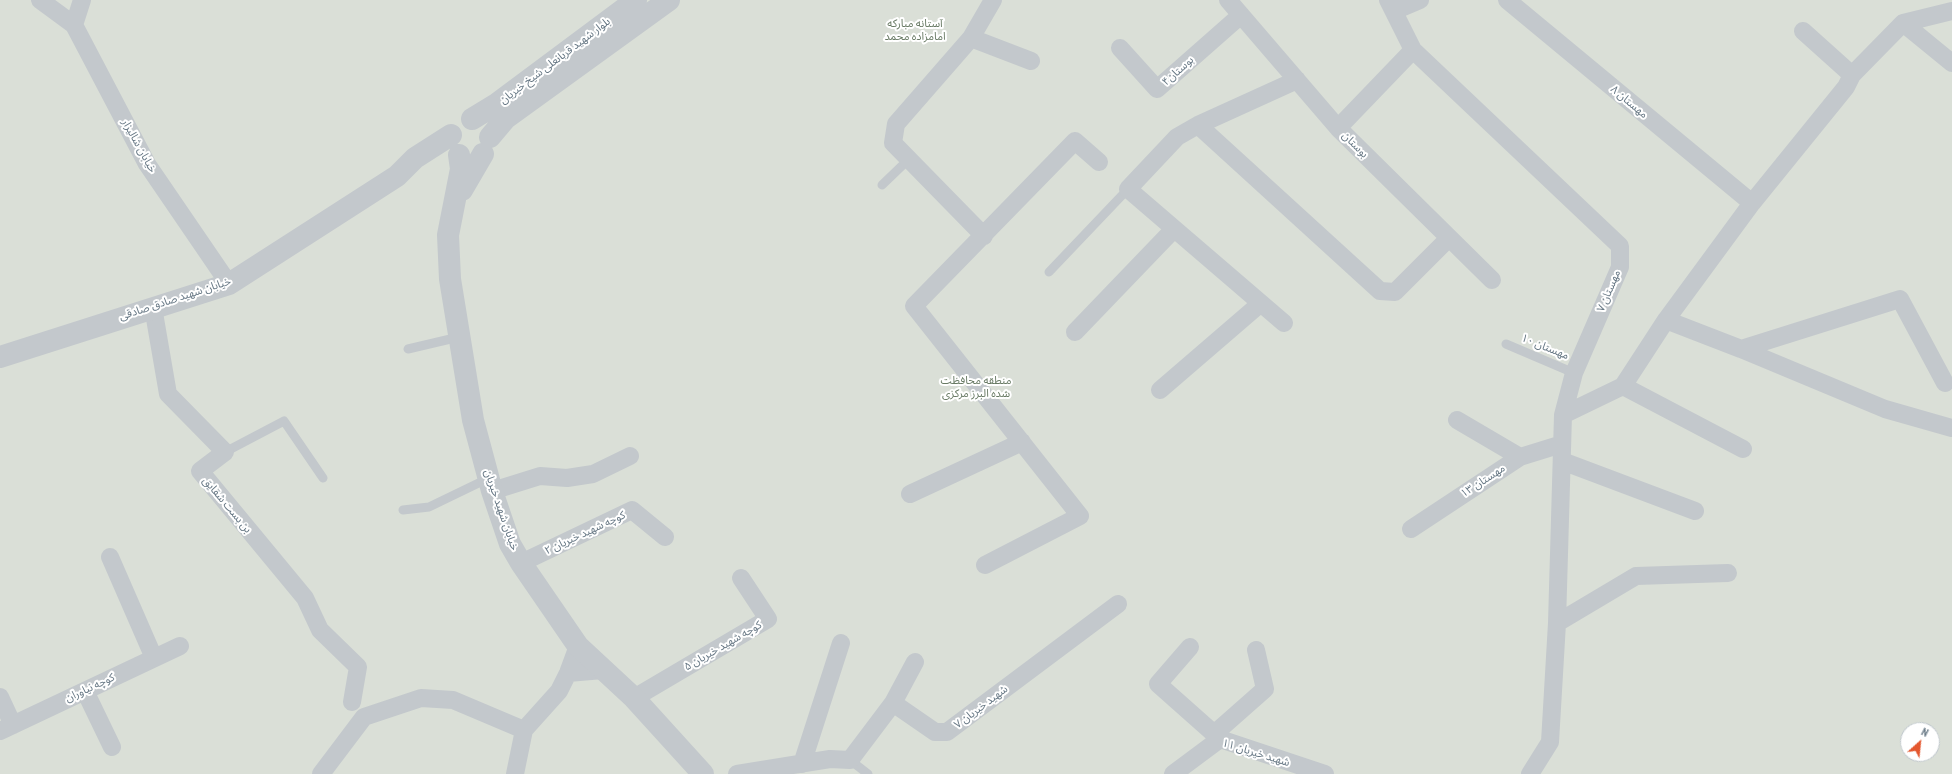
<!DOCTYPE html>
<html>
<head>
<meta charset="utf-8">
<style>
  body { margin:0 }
  #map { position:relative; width:1952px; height:774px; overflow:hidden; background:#fafaf8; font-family:"PT Sans Narrow",sans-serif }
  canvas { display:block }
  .north { position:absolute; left:1900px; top:722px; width:40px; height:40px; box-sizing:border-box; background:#fff; border:1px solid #c1c8cd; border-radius:50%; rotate:27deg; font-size:11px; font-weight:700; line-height:16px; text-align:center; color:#657683 }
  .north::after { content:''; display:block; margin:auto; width:14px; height:18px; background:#e4572e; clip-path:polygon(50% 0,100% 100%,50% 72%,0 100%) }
</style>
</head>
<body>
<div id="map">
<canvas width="1952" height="774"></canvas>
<div class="north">N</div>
</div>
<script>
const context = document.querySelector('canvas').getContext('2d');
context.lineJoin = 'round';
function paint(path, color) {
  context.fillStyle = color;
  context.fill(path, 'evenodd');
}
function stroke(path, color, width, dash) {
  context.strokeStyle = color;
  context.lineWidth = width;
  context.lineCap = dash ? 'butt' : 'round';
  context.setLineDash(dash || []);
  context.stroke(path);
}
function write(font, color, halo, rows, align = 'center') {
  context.font = font + ' "PT Sans Narrow","Noto Sans Arabic",sans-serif';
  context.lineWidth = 4;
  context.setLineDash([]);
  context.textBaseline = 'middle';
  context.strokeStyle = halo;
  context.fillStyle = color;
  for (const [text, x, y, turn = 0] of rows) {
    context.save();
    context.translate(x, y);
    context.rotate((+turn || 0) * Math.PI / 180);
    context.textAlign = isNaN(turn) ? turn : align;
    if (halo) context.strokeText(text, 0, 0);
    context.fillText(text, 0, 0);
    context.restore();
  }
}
paint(new Path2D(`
  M0,0H1952V774H0ZM1908,730H1932V754H1908Z`), '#dadfd7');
stroke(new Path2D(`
  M882,185L909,159
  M1049,272L1128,189
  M1506,344L1574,373
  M408,349L459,337
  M225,452L284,421L323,478
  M403,510L429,507L489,478
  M850,760L868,774`), '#c3c8cc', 9);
stroke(new Path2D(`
  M40,0L74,25
  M82,0L74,25L147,164L229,284
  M1228,0L1338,128L1492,280
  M1388,0L1413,50L1620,246V267L1574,373L1563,415L1557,623L1550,742L1530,774
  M1507,0L1752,203
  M1394,11L1420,0
  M1903,23L1952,63
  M1803,31L1852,75
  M971,38L1031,61
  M1120,48L1157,89L1241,15
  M1198,125L1380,291L1395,292L1449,238
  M1338,128L1413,50
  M984,236L893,143L896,124L971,38L993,0
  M153,307L168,394L225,452L200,471L305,598L320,630L358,667L352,702
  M1666,320L1741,349L1885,409L1952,428
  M1284,323L1128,189L1177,137L1198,125L1297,80
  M1075,332L1174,229
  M1741,349L1900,299L1945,383
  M1623,386L1743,449
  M1160,390L1261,303
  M1563,415L1623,386L1666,320L1752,203L1846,87L1852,75L1903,23L1952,11
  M1457,420L1520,457
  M1562,461L1695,511
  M492,491L540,476L567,478L593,474L630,456
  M910,494L1022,442
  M1411,529L1520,457L1562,444
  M110,557L154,658
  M521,563L632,510L665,537
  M985,565L1080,516L914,306L1075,141L1099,162
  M1557,623L1636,576L1728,573
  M1190,647L1158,684L1220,739
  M568,673L603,670
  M85,691L112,747
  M0,697L13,725
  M634,698L768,619L741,578
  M893,703L915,662
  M0,731L180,646
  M1214,734L1265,689L1256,650
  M802,764L841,643
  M321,774L364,717L421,698L453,700L524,730
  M515,774L524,730L559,691L568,673L578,646
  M737,774L830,759L850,760L893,703L935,732H947L1118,604
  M1173,774L1220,739L1325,774`), '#c3c8cc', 18);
stroke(new Path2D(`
  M472,119L495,105L636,0
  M490,137L506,118L669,0
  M459,155L461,169L448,235L450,279L473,420L492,491L510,544L521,563L578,646L634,698L703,774
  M462,190L483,154
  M0,357L229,284L397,176L415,158L451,135`), '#c3c8cc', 22);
write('11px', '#687a64', '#fff', [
  ["آستانه مبارکه",915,24],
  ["امامزاده محمد",915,37],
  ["منطقه محافظت",976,381],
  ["شده البرز مرکزی",976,394]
]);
write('11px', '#657683', '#fff', [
  ["بلوار شهید قربانعلی شیخ خیریان",555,61,-37],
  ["بوستان۴",1178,71,-42],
  ["مهستان ۸",1629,102,40],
  ["بوستان",1355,145,45],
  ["خیابان شالیزار",139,146,61],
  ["مهستان ۷",1609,291,-67],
  ["خیابان شهید صادق صادقی",175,299,-18],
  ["مهستان ۱۰",1545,347,22],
  ["مهستان ۱۳",1483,481,-33],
  ["بن بست شقایق",227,505,50],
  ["خیابان شهید خیریان",501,510,71],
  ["کوچه شهید خیریان ۲",585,533,-25],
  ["کوچه شهید خیریان ۵",723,646,-30],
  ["کوچه نیاوران",90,688,-25],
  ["شهید خیریان ۷",981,707,-37],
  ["شهید خیریان ۱۱",1256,753,17]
]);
</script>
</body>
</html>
